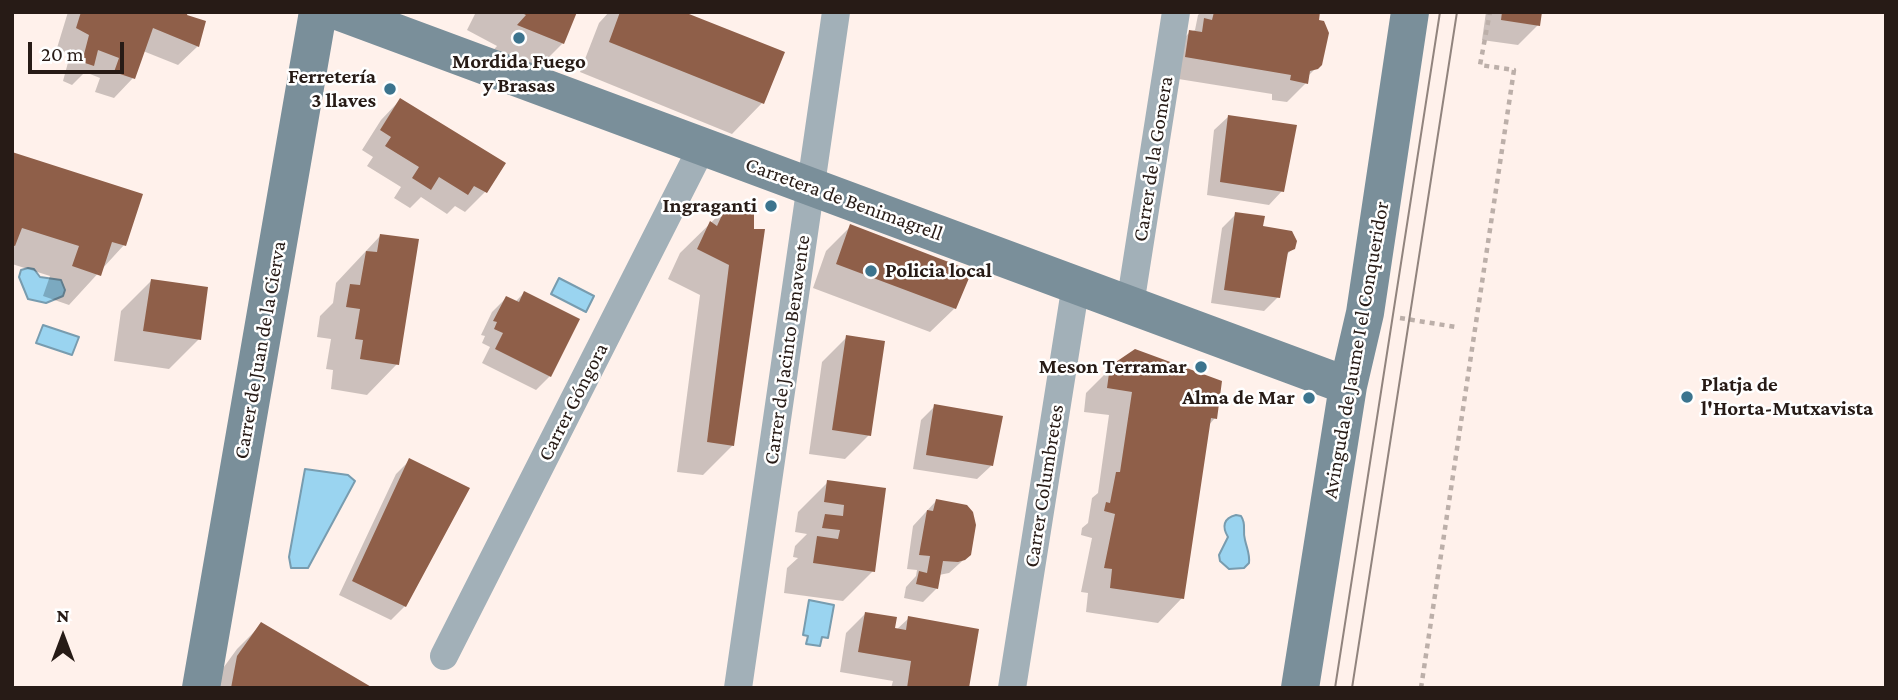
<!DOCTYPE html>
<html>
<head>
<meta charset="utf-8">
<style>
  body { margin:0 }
  #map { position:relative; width:1898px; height:700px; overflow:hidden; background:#fff1eb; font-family:"Crimson Pro",serif }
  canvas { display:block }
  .frame { position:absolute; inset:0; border:14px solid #271b16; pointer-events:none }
  .north { position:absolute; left:28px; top:602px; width:70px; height:70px; -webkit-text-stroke:5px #fff; paint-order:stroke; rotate:0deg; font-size:19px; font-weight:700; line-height:28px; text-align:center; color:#271b16 }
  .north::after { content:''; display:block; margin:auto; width:24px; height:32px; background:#271b16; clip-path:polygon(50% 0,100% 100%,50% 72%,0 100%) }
  .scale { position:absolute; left:28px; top:42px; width:96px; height:32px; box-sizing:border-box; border:4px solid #271b16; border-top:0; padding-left:9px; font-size:21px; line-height:24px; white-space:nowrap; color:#271b16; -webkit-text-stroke:5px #fff; paint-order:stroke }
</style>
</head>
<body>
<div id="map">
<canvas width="1898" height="700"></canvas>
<div class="frame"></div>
<div class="north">N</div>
<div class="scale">20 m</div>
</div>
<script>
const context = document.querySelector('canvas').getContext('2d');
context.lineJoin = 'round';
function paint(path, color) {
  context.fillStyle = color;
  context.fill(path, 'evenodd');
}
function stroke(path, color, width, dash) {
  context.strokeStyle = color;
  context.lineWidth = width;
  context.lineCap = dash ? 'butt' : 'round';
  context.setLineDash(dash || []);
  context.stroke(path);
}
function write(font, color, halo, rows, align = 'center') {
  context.font = font + ' "Crimson Pro",serif';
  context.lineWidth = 5;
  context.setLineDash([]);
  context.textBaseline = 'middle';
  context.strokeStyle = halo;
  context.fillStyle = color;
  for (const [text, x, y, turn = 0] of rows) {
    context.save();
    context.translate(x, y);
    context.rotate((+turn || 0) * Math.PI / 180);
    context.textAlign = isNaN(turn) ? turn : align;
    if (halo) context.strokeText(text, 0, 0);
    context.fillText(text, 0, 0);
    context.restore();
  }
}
const water = new Path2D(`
  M28,268L34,269L40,277L61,280L65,290L63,296L46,303L28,299L19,277L21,270Z
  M559,278L594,296L586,312L551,294Z
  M43,325L79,337L72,355L36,343Z
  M305,469L348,475L355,481L308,568H291L289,557Z
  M1236,515L1241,516C1247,525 1242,530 1245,540C1247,549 1250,554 1249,563L1244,568L1229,569L1220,561L1219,555L1228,537C1222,527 1223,518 1236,515Z
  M809,600L834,605L828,638L822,637L820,646L806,644L808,636L803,635Z`);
paint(water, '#9ad4f0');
stroke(water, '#789caf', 2);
paint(new Path2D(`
  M68,12H186L185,16L198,46L178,65L143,51L133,78L114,98L95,92L100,78L85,72L72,85L63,81L70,55L57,48Z
  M476,12H575L563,43L533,73L489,55L497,46L467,30Z
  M609,12H679L783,53L762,103L732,134L580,72L599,23Z
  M1201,12H1315L1320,64L1307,77L1306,83L1287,102L1272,100V94L1166,77L1170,52L1190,32L1195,30L1198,15Z
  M1486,12H1540L1538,25L1518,45L1482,40Z
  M400,100L503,164L485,192L465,212L455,206L447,214L421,197L410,208L394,198L401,187L367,166L373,157L362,150L381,120Z
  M1228,117L1282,191L1269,205L1207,195L1214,130Z
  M12,154L124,245L69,305L43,296L50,276L12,264Z
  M729,205L733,445L703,475L677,472L700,295L668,279L680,253Z
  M1236,214L1294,248L1285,256L1278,297L1264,311L1211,303L1222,228Z
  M851,226L955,308L930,332L813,288L826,251Z
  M381,235L397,364L367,395L331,389L333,370L326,369L331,339L317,337L320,316L333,303L336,283Z
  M151,281L199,339L169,369L114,361L121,311Z
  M524,293L550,376L536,390L482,363L490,347L482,343L485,336L481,335L492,312L506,298L515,302Z
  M847,337L869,435L845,459L809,454L822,362Z
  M1111,368L1215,418L1208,426L1182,598L1158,623L1086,612L1088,593L1081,592L1092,538L1081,535L1082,528L1088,523L1092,498L1098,493L1109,415L1084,412L1086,393Z
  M935,406L991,466L977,479L913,469L921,420Z
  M410,460L405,606L391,620L339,595L396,474Z
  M828,482L884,490L873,571L843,601L784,593L787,568L798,558L793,557L795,546L807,534L795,532L798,512Z
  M936,501L970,554L949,573L939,575L937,588L923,602L904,598L906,587L916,576L917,570L907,569L913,526Z
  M866,613L896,630L909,618L967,688H891L893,681L840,672L846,633Z
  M261,625L370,688H212L213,682L237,649Z`), '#0003');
paint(new Path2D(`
  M81,12H188L187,15L206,21L199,47L153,28L135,79L114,72L119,58L98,50L94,66L82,62L89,35L76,28Z
  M520,12H577L564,44L517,25L526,15Z
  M620,12H684L785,52L764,104L609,42Z
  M1214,12H1320L1319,20L1324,21L1329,33L1322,65L1318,69L1310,71L1308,84L1290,80L1291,75L1185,57L1189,30L1202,32L1204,18L1212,20Z
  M1502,12H1542L1540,26L1501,20Z
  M400,98L506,163L487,193L474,186L468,195L439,177L431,190L412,178L419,167L385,146L391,137L380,130Z
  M1228,115L1297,125L1284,192L1220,182Z
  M12,152L143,194L126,246L112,242L101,276L72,266L79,246L22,228L15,246L12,245Z
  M728,202L754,213V229H765L734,446L707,442L729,265L697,249L710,221L717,226Z
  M1235,212L1265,216L1263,226L1292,231L1297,241L1295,249L1288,252L1280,298L1224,290Z
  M850,224L972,271L956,309L836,264Z
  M380,234L419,239L399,365L360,359L363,340L355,339L360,309L346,307L350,284L360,285L366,251L377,252Z
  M151,279L208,287L201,340L143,331Z
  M524,291L580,319L551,377L495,349L503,333L494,329L497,322L493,321L506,296L519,302Z
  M846,335L885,341L871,436L832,430Z
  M1135,349L1222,381L1217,419L1211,418L1184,599L1110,588L1112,569L1104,568L1115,514L1104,511L1106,502L1110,503L1116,472H1120L1132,392L1107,388L1110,366Z
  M934,404L1003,416L993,466L926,455Z
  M409,458L470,488L406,607L352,581Z
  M827,480L886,488L875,572L813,563L817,536L838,539L840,530L822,528L825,514L843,516L844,505L824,502Z
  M936,499L967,505L973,512L976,525L971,555L965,560L958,562L943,561L938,589L916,584L919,571L927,573L930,556L919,555L927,510L933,511Z
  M865,612L897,617L895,628L906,630L908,616L979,629L969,688H907L911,661L858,652Z
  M261,622L373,688H231L237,656Z`), '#8f5f49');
stroke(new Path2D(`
  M1400,318L1456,327
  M1421,688L1514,70L1480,65L1490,12`), '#bcafa9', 4.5, [5, 5]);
stroke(new Path2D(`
  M1130,305L1176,12
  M444,656L702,147
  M738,688L836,12
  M1012,688L1076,284`), '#a2b0b8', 28);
stroke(new Path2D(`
  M340,12L1348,386
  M201,688L318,12
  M1300,688L1348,386L1365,313L1410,12`), '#7a8f9a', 38);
stroke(new Path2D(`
  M1335,688L1440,12
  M1352,688L1457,12`), '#91847e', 2);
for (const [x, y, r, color] of [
  [519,38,7,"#3c748e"],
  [390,89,7,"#3c748e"],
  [771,206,7,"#3c748e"],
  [871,271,7,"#3c748e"],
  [1201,367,7,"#3c748e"],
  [1687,397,7,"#3c748e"],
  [1309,398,7,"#3c748e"]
]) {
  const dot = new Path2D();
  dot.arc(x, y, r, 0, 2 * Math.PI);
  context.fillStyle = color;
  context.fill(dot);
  stroke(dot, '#fff', 2.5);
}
write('bold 21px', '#271b16', '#fff', [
  ["Mordida Fuego",519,62,"center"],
  ["y Brasas",519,86,"center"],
  ["Ferretería",376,77],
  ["3 llaves",376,101],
  ["Ingraganti",757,206],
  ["Policia local",885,271,"left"],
  ["Meson Terramar",1187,367],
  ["Platja de",1701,385,"left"],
  ["l'Horta-Mutxavista",1701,409,"left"],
  ["Alma de Mar",1295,398]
], 'right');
write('21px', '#271b16', '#fff', [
  ["Carrer de la Gomera",1153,159,-81],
  ["Carretera de Benimagrell",844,199,20],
  ["Carrer de Juan de la Cierva",260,350,-80],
  ["Carrer de Jacinto Benavente",787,350,-82],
  ["Avinguda de Jaume I el Conqueridor",1356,350,-80],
  ["Carrer Góngora",573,402,-63],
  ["Carrer Columbretes",1044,486,-81]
]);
</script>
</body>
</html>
